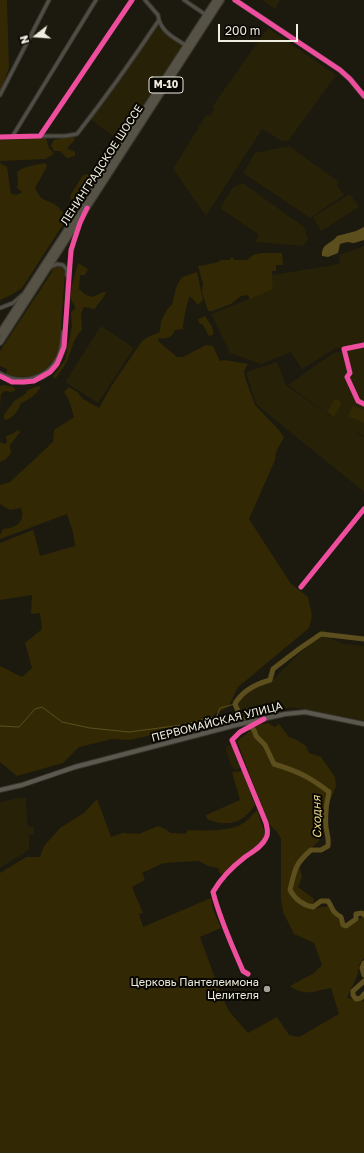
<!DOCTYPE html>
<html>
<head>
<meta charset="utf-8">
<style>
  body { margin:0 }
  #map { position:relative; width:364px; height:1153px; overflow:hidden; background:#1c190f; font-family:"Golos Text",sans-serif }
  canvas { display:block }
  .north { position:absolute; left:16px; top:16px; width:40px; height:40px; -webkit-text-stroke:3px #090702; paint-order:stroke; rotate:253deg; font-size:11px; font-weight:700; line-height:16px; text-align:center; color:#efece0 }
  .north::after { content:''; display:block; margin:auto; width:14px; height:18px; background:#efece0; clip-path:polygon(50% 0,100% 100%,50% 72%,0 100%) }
  .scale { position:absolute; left:218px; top:24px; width:80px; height:18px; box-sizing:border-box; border:2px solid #efece0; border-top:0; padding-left:5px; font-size:12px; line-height:14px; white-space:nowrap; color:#efece0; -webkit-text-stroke:3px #090702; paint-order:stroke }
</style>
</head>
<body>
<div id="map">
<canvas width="364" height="1153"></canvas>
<div class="north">N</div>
<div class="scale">200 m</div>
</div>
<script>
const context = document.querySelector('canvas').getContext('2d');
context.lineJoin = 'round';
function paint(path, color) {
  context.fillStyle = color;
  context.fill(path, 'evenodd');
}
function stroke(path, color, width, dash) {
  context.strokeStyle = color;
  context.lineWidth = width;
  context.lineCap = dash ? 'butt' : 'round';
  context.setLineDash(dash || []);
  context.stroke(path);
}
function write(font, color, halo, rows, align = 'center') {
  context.font = font + ' "Golos Text",sans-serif';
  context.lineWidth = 4;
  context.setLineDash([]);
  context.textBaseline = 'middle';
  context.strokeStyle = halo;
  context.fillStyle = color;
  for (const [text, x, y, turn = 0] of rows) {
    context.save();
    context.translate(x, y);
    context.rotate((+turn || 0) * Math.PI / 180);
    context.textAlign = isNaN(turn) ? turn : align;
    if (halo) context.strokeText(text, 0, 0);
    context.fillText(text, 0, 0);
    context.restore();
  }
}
paint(new Path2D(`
  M262,0H280L275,9Z
  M157,26L182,46L120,141L90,119Z
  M268,28L336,75L289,140L282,141L262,129L206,216L173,169L206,115L210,116L214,110L212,107Z
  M289,146L339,182L337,185L344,195L310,218L243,173L255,153L285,147L287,148Z
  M243,183L304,227L308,240L303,246L255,242L259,235L220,208L233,187Z
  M350,194L359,207L321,231L313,217Z
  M364,246V343L343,348H336L302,369L291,352L261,364L230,353L211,314L273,289L272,275L340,264L339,255Z
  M101,326L134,348L98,403L65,382Z
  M364,347V436L344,426L288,385L333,353Z
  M277,362L286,385L344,426L364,437V492L256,404L246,372Z
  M324,630L332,639L344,644L364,646V721L292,707L240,721L234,709L232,700L276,677L306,646L315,634Z
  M232,744L241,768L235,770L230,764L225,747Z
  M18,798H26L27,820L29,827H34V835H29V850L0,868V802Z`), '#272108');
paint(new Path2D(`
  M0,0H7L9,68L0,92Z
  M65,137H75L74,141L68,147V149L75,152V156L67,158L60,151H54L51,145L54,140Z
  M46,138L49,148L54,154L45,159L0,161V140Z
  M0,163L7,167L11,194C15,195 19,195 22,192L17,188L18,180L17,172C25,166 35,165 45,163L47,166L35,188C42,202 43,198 54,204C59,207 63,212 66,216L64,223L22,288L13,294L0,300Z
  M99,171H101L74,211L70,196L83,175Z
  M261,253H282L283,265H276V271H272L273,289L250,299L248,295L241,296L231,304L212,311H208L202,292L203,284L198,266L206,265L218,262L221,260H229L232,257L235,260H247L253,255Z
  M78,263L88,269L85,275H80L79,289L86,295L93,297L103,292H106C104,299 98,302 95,309L84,307L81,313L82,330C72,340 73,347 68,359C65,366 60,372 56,378H54L53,376L65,360L72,326L71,312L75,309C75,304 73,304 71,300C69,292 76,272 78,263Z
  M58,265L61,266L65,273C64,286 63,300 62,313C61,323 62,334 60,344C54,371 31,383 6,374L7,369L0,366V351L52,272V269Z
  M197,272L203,300L198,305L190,296C187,301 183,323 183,329L175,330C173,337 167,339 159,338L158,341L177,357H183L206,345L213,346L220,361L224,360L248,364L244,371L245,378L255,405L278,429L284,437L276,452L275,460L249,519L291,584L308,597L312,616L309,628L238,687L228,707L215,714L203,724L129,740L112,739L79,747L63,763L17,776L0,762V666L22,677L32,668L25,643L42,629L40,613L31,614L32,595L0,600V543L33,530L40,556L75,546L73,532L67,514L0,539V535L3,529C16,528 26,522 21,508L10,510L0,504V485L10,482L53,442L54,430L74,417L69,400L64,392L69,387L77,392L83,399L99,408L112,385L142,341L148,337L160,332L161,321L168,308L172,305L176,288L180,280L183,277Z
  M205,316C209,323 215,328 213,335L209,336L203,325L199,323L198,319Z
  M4,385L13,387L16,390L11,392L5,391L1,394L0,406V386Z
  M41,386C38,394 28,400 21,403C18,411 13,419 4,420V415L14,401L24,395L28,390L35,387Z
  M336,399L340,402L341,404L335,415L333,416L329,413L328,411L334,400Z
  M353,406L364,410V423L348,416Z
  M18,430L20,432L10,445L11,453L6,459L0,462V442L4,444L7,442L6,436L12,434Z
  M268,723L275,727L279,724L289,737L295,739L306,746L309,753L321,757L335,777L336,786L326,811L319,841L298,861L302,877L298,887L314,899L312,909L328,906C330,911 334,913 337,917C341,922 341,925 347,927L362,917L364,918V958L360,963L357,976L347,998L364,1001V1153H0V873L26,857H40L44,846L60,828L84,813L97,799L111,837L123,833L139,834L158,826L165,829L171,833L185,834L188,830C201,831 229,831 240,825C247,822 251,816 257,810L263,827L265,834L262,842L235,862L224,873L220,874L218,868L208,866L199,861L164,863L142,873L145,880L132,887L143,913L139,914L143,927L211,898L213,909L221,928L200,937L221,995L229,1011L248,1033L277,1017L289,1035L299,1037L339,1014L331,988C314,991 305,997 290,986L314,973L322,965L314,943L294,934L283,912L281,898V839L277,832L268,823L237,741C248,734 254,724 268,723Z
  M242,771L255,805C243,823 228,828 207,819L206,815L240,800L232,772Z`), '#322904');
paint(new Path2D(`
  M364,227V240L354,243L347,242L340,244L338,253L328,257L322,256C321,243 332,244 337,236L356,231Z`), '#5c4f1d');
stroke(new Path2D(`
  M0,726L19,727L35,709L42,707L62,722L90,728L129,732L182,725L217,716L220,708L235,704`), '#5c4f1d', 1);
stroke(new Path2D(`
  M364,639L321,634L299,649L273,669L270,680C256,684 242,691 235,704L241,718L254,730L256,736L265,745L274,764C297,771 310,777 329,792C326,804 325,815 326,827C327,835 329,837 328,846L321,850H311C295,864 295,869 290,890C295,899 302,905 313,907L321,901H328C334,910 331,911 341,917L343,925L346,926L356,919V914L362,913L364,915
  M364,963L362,968L364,975
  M364,981L353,991V995L356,999L361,998L364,994`), '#5c4f1d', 5);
const street = new Path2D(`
  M184,0L206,15
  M159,20C163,33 176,39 187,46
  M0,95L49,0
  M40,136H65L77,134C106,97 133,59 159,20L158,15L145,0
  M0,137L40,136L132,0
  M12,137L96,0
  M50,267L57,264L63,265L67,270V275
  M0,308L13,303L22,295
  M364,345L344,349L350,373L347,377L358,401L364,404
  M0,373C19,385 46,380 57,359C62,351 62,341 63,332
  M0,376C24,389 52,381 62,354C66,343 65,331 66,321C68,287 67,253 80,222
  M301,587L364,509
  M248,974L243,971C232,945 220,920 213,892C221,878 232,867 245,857C252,852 262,847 266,838C269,833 267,828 266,823L232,740L240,732L260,721`);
const secondary = new Path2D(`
  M235,0L340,70L350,79L364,96
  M0,790L22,785L75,767L236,725L285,714L305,712L364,724`);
const highway = new Path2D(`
  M0,333L216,0
  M0,342L221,0`);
stroke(street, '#39362d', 5);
stroke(secondary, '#39362d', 6);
stroke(highway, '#39362d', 8);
stroke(street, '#4f4d45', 3);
stroke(secondary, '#5b584f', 4);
stroke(highway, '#565346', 5.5);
stroke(new Path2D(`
  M235,0L340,70L350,79L364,96
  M0,137L40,136L132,0
  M364,345L344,349L350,373L347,377L358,401L364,404
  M0,376L12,382H24L34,381L50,372L57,364L64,347L71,250L80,223L87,208
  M301,587L364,509
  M248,974L243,971C232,945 220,920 213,892C221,878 232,867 245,857C252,852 262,847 266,838C269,833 267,828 266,823L232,740L240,732L264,719`), '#ef4d9e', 5);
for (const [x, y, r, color] of [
  [267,989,4,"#a5a297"]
]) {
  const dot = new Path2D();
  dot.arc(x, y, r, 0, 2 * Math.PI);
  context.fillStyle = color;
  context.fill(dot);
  stroke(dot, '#090702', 1.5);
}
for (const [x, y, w] of [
  [166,85,34]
]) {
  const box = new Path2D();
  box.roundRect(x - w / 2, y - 8, w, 16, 3);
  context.fillStyle = '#090702';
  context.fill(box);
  stroke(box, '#efece0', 1);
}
write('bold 10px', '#efece0', null, [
  ["М-10",166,85]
]);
write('11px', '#efece0', '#090702', [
  ["ЛЕНИНГРАДСКОЕ ШОССЕ",102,165,-57],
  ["ПЕРВОМАЙСКАЯ УЛИЦА",217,722,-14]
]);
write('11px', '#efece0', '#090702', [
  ["Церковь Пантелеимона",259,983],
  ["Целителя",259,996]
], 'right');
write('italic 12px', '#ead583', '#090702', [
  ["Сходня",317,817,-91]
]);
</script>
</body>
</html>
